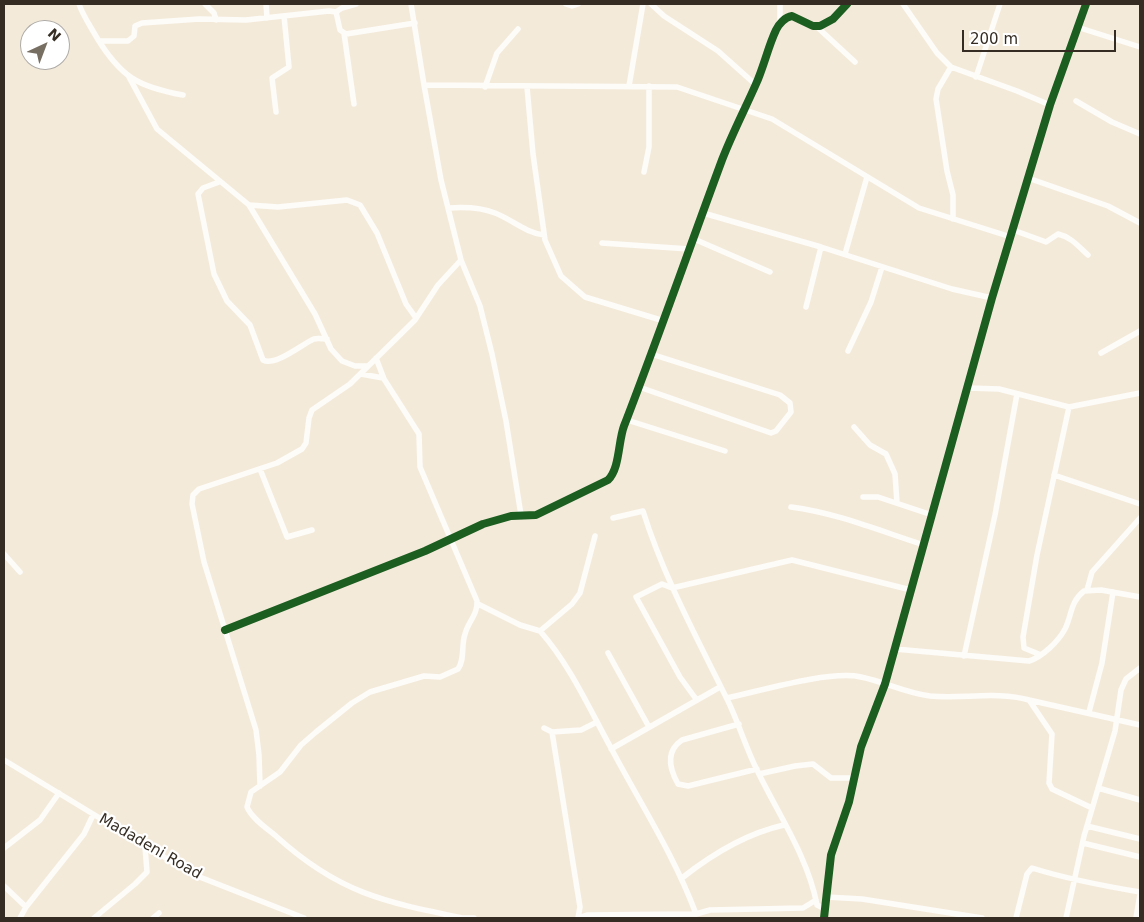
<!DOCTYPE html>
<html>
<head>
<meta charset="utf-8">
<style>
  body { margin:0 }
  #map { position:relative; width:1144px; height:922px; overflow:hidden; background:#f4eada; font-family:"DejaVu Sans",sans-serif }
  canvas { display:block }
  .frame { position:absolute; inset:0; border:5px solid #352d23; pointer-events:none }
  .north { position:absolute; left:20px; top:20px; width:50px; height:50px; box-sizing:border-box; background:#fff; border:1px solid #aeaba7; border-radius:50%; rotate:43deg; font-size:14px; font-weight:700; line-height:20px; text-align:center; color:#352d23 }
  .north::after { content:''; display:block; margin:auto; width:18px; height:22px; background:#786f63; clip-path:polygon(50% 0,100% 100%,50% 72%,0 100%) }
  .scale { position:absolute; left:962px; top:30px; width:154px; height:22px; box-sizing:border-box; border:2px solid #352d23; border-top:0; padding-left:6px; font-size:15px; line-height:18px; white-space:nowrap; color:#352d23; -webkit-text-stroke:4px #fff; paint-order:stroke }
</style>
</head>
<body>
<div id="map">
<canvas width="1144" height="922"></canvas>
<div class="frame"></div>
<div class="north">N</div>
<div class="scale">200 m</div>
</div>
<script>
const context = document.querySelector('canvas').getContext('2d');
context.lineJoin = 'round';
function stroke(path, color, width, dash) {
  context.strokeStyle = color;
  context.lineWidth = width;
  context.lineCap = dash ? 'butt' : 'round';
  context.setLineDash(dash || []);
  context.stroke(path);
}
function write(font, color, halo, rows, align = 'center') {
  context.font = font + ' "DejaVu Sans",sans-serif';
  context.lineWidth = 4.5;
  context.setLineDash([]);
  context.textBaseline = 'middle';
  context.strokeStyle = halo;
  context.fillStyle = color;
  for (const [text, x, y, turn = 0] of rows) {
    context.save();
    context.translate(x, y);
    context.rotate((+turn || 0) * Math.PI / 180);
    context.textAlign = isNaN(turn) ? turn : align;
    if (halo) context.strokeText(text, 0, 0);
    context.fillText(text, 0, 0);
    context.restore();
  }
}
stroke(new Path2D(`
  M79,4C83,16 91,27 97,38C121,77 138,87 183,95
  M205,4L214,13L216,20
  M266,4L267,18
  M411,4L424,85L677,87L772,119L919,208L1011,237
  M566,4L572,6L578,4
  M651,4L664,16L718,51L756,85
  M780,4V24
  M903,4L937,53L951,67L1017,91L1050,105
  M336,12L342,8L356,4
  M816,26L855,62
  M1077,27L1140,47
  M344,33L354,104
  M99,41H128L134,36L135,26L142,23L199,19L246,20L329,11L336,12L340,30L346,34L415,23
  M951,67L938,89L936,99L947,171L953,195V219
  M129,77L157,129L249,205L278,207L347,200L360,205L377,233L406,304L416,318
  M976,77L1000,4
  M424,85L441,180L461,260L480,306L492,354L506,421L521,515
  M629,86L643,4
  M485,87L497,53L518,29
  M527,87L533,154L545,240L561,276L585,297L664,321
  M1076,101L1112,122L1140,134
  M276,112L272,78L289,67L284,16
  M644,172L649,147V86
  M1028,178L1108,206L1140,223
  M219,182L203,188L198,194L214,274L227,301L250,325L263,360C275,367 302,344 314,339C318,338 323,339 327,339
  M249,205L315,314L331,349L342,361L355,366H368
  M449,208C465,207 480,207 495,213C513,220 524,232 544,235
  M703,213L821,247L952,289L992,298
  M1013,230L1046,242L1058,234C1071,237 1078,246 1088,255
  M694,239L770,272
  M602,243L689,249
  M845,254L867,177
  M806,307L821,247
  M848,351L871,302L882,267
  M1101,353L1140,331
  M376,358L384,379L419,434L420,467L477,601C478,614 468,622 465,634C461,645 465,660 458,669L440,677L424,676L370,692L352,703L316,732L301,745L280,772L251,792L247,807C252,819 268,829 277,837C339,893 384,902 463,918H474
  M361,374L383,378
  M639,387L771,433L776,431L791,412L790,403L780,395L651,354
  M968,388L999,389L1069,407L1140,393
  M627,420L725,451
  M854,427L870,445L886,454L895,474L897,503
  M260,469L287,537L312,530
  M1054,475L1140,504
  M863,497H878L932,515
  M791,507C837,513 880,531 924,545
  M613,518L643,511C664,578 697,638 728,701C739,724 746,748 757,770C778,814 808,857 817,905L825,909
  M4,554L20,572
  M1087,590L1092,572L1140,518
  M478,604L520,625L540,631L572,604L580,593L595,536
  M225,630L425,551L483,524L511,516L536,515L608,480C620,468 618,442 624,426C658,338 689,249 722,160C732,134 745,109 756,84C764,66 768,47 776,30C779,24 785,17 792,16L813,26H820L833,19L847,4
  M540,631C570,665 589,708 611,748C640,803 674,855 696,914
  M895,649L1029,661C1042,657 1058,642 1065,629C1072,615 1070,602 1084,591L1101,590L1140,597
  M608,653L649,727
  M1041,655L1024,648L1023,637L1037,555L1069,407
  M964,656L995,515L1017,394
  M727,698C760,691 829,670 861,677C885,682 906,693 930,696C963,699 997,691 1029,700L1052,734L1049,783L1052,789L1092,808
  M696,699L680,677L636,597L662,584L672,588L792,560L911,590
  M1029,700L1140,725
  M1089,712L1102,663L1113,592
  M739,724L682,740C666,751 669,768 678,784L688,786L757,769
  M544,728L552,732L580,907L578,918
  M552,732L581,730L597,722
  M611,749L720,687
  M4,760L192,874L304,918
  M759,774L795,766L813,764L831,778H855
  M260,786L259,755L256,730L204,562L192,504L193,495L199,489L277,463L302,449L306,443L309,418L312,410L350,384L415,320L438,285L461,260
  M1098,788L1140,800
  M1087,826L1140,839
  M1083,843L1140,857
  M4,848L40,820L59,793
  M682,878C711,855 748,833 784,825
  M4,886L26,907
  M826,897L862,899L982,918
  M20,918L26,907L84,834L93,815
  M94,918L135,884L147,872L145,847
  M153,918L159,913
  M578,918L587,915L696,914L710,910L803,908L816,900
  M824,918L831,855L849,802L861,747L885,684L992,298L1050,105L1086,4
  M1016,918L1027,874L1032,868C1067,879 1104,886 1140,892
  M1066,918L1084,836L1115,731L1121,690L1126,679L1140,668
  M1136,918L1140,894`), '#fdfcf9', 5.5);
stroke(new Path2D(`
  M225,630L425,551L483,524L511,516L536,515L608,480C620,468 618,442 624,426C658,338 689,249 722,160C732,134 745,109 756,84C764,66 768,47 776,30C779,24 785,17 792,16L813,26H820L833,19L847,4
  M824,918L831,855L849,802L861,747L885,684L992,298L1050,105L1086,4`), '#1b5e20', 8);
write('15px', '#352d23', '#fff', [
  ["Madadeni Road",150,847,30]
]);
</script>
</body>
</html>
